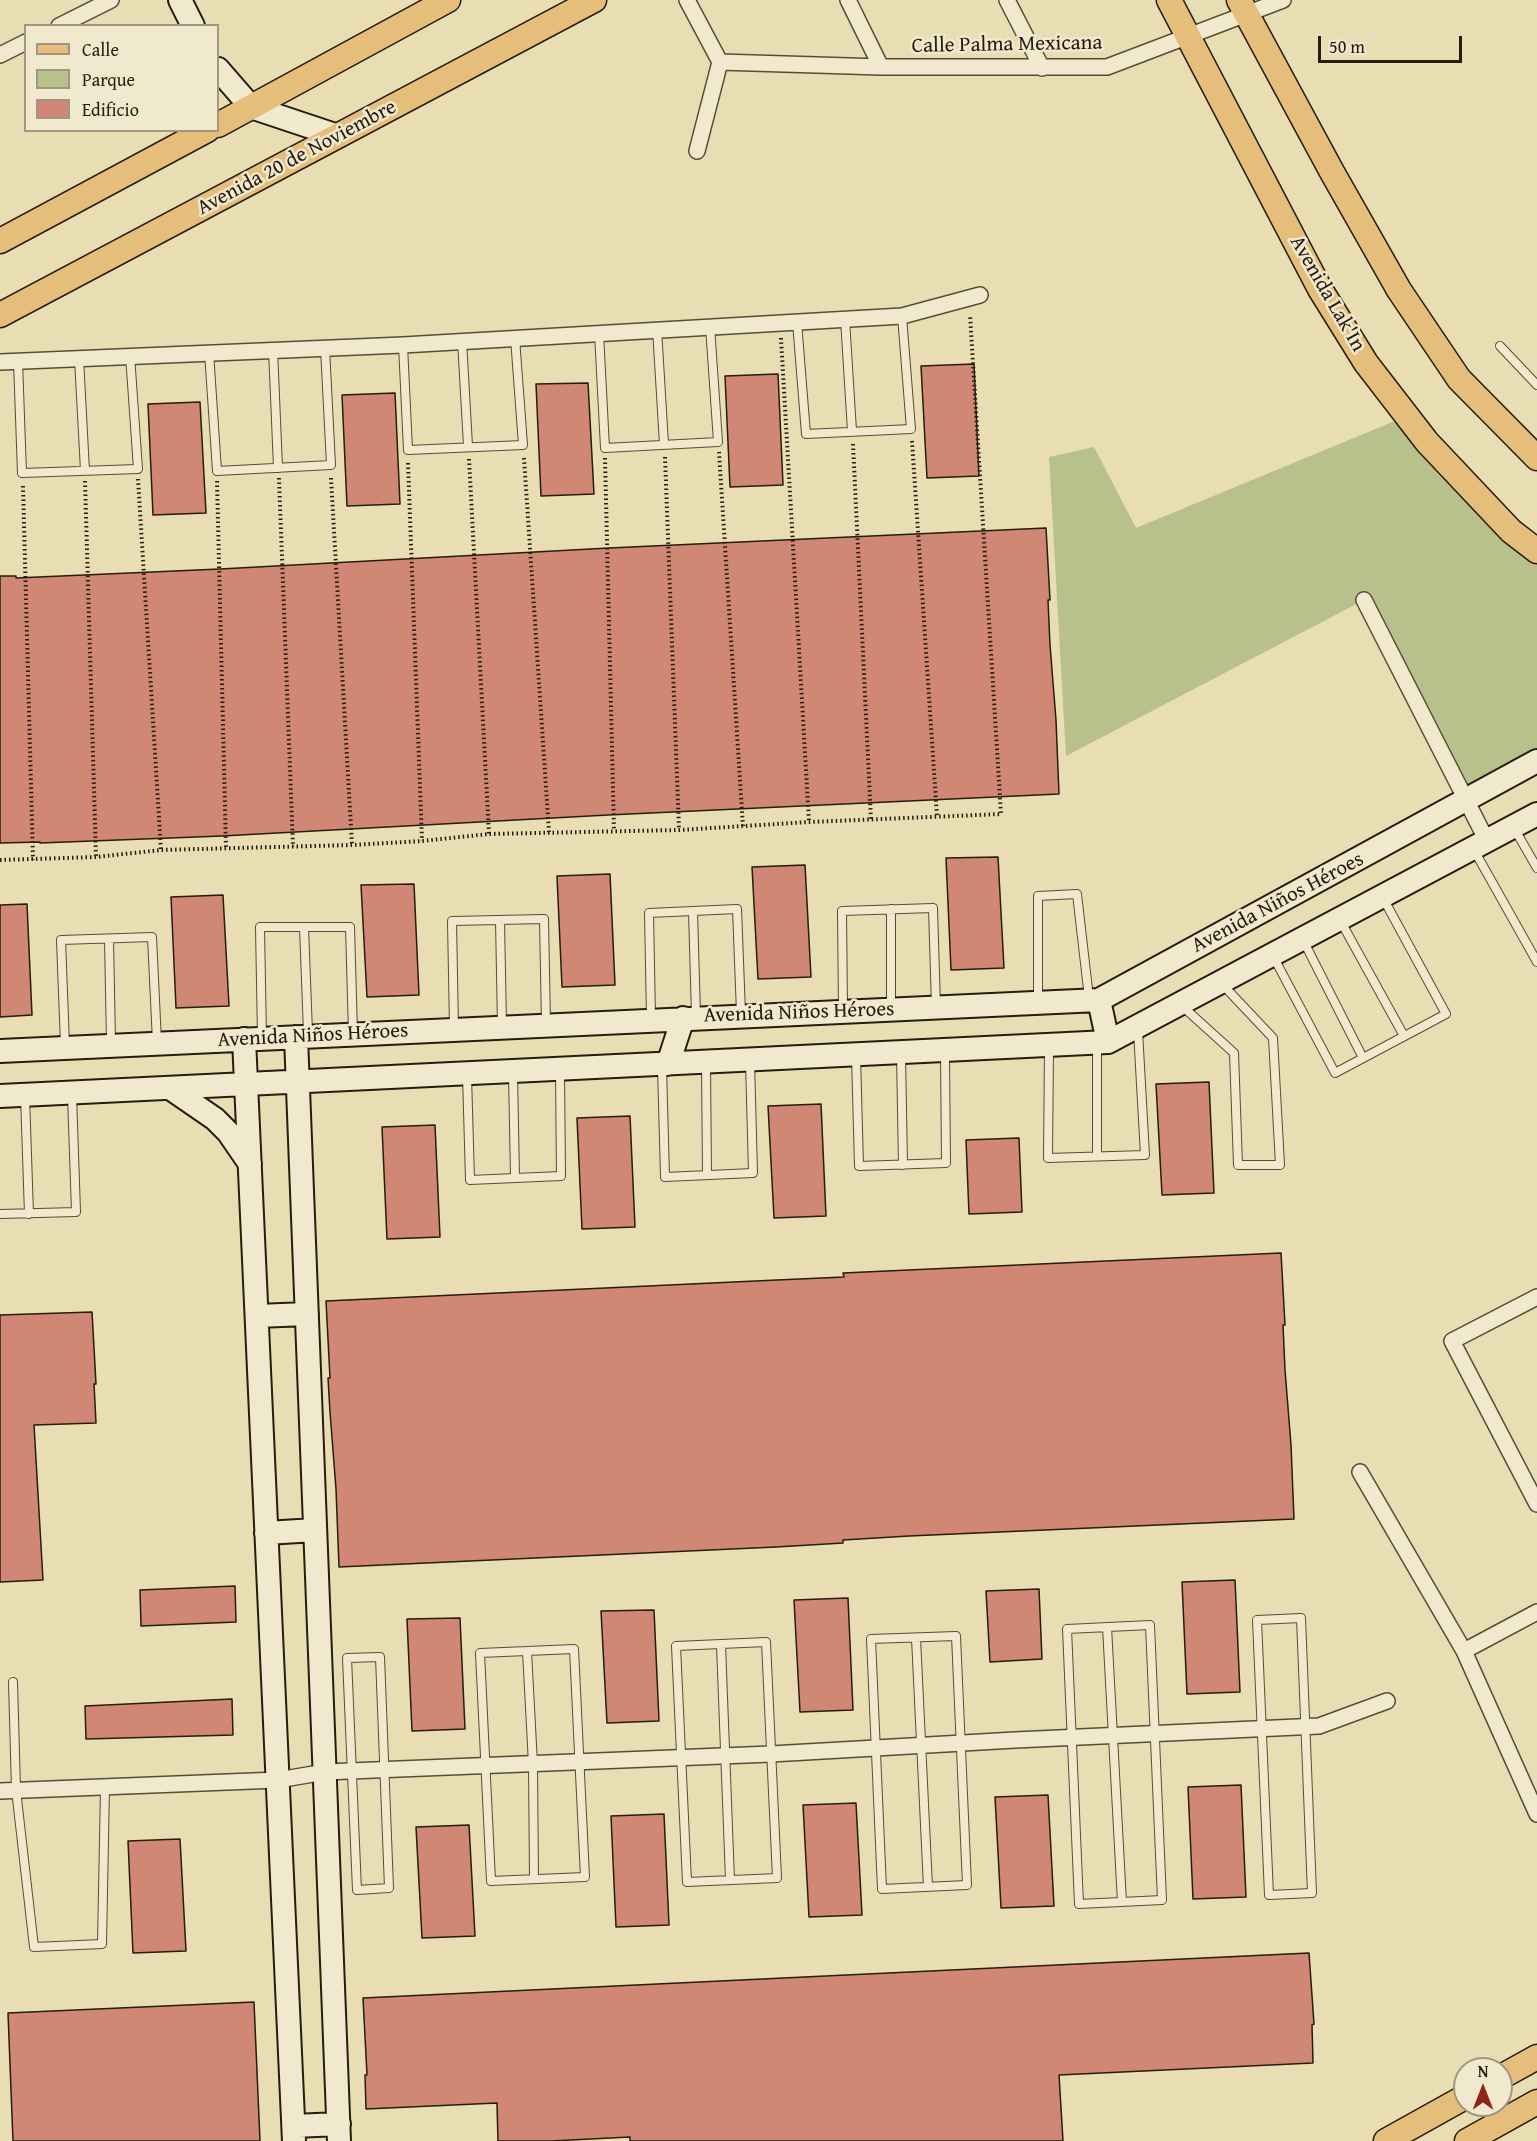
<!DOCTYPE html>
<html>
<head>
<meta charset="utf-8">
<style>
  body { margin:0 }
  #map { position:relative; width:1537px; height:2141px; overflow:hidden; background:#e9ddb4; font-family:"Gentium Book Plus",serif }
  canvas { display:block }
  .legend { position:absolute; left:24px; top:24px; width:195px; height:108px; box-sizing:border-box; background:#f1e9ce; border:2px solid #a09782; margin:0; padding:8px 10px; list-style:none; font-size:18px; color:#261c0f }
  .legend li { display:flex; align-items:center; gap:12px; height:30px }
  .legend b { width:30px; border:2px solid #a09782 }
  .north { position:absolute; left:1453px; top:2057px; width:60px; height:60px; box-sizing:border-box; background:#f1e9ce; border:2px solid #a09782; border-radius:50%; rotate:0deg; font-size:16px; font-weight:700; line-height:24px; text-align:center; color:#261c0f }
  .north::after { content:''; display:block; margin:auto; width:21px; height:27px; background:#8f2418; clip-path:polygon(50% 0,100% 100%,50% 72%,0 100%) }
  .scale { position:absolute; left:1318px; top:36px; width:144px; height:27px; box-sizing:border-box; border:3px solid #261c0f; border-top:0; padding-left:8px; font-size:18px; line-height:21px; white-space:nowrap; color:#261c0f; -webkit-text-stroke:4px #f1e9ce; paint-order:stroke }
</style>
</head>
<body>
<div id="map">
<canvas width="1537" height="2141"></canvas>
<ul class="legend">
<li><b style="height:8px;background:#e4be7a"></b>Calle</li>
<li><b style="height:16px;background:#b8c08c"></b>Parque</li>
<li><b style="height:16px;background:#d18775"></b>Edificio</li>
</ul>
<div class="north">N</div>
<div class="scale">50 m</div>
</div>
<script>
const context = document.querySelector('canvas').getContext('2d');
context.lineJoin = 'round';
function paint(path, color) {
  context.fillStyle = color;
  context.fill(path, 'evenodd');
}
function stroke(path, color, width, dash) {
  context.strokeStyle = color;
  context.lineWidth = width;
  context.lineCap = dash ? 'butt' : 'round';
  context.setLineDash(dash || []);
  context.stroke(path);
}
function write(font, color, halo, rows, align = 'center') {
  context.font = font + ' "Gentium Book Plus",serif';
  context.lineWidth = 5;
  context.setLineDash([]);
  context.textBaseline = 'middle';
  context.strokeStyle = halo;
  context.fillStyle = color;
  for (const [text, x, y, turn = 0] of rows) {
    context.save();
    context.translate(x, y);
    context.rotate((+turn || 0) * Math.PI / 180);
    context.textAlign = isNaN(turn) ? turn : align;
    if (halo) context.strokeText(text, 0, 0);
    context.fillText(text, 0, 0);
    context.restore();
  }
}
paint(new Path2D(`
  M1407,416L1537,551V761L1466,801L1364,600L1066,756L1049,457L1094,447L1136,528Z`), '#b8c08c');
const building = new Path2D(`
  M974,364L979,476L927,478L921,366Z
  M778,374L783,485L730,487L725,376Z
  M588,383L594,494L541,496L536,384Z
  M395,393L400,504L347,506L342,395Z
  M200,402L206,513L153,515L148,404Z
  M1046,528L1050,600H1048L1050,645L1056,720L1059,794L608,815L222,836L40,843V842L0,843V576H16V578L220,569L609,548Z
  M998,857L1004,968L951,970L946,858Z
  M805,865L811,977L758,979L752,867Z
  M610,874L615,985L562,987L557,876Z
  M414,884L419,995L367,997L361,885Z
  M223,895L229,1006L176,1008L171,897Z
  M27,904L32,1015L0,1017V905Z
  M1209,1082L1214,1193L1162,1195L1156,1084Z
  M821,1104L826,1216L774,1218L768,1106Z
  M630,1116L635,1227L582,1229L577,1118Z
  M435,1125L440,1237L387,1239L382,1127Z
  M1019,1138L1022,1212L969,1214L966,1140Z
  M1281,1253L1285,1325H1283L1285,1370L1291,1445L1294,1519L909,1536L843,1540V1543L776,1547L339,1567L336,1489L330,1412L328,1378H330L326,1301L777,1280L844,1277L843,1273Z
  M92,1312L96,1384H94L96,1423L34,1425L43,1580L0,1582V1315Z
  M1235,1580L1240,1692L1187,1694L1182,1582Z
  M235,1586L236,1622L141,1626L140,1590Z
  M1039,1589L1042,1659L990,1662L986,1591Z
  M848,1598L853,1710L800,1712L794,1600Z
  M654,1610L659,1721L607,1723L601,1611Z
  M460,1618L465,1729L412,1731L407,1619Z
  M232,1699L233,1735L86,1739L85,1706Z
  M1241,1785L1246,1897L1193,1899L1188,1787Z
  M1048,1795L1054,1906L1001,1908L995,1797Z
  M856,1803L862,1915L809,1917L803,1805Z
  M664,1814L669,1925L616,1927L611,1816Z
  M469,1825L475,1936L422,1938L416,1827Z
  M180,1839L186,1951L133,1953L128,1841Z
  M1309,1953L1314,2024L1312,2025L1313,2063L1059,2075L1063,2141H630V2137L551,2141H498L497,2103L366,2109L365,2075H367L363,1998Z
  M254,2002L260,2141H13L8,2013Z`);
paint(building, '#d18775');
stroke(building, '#261c0f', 1.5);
const lane = new Path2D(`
  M845,319L852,431
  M797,322L806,434L911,429L902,316
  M657,329L664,444
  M599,333L605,448L718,442L710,326
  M462,340L468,446
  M403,345L408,450L523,445L515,338
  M1500,346L1537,385
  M273,349L278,468
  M209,352L217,471L331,465L325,348
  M79,358L85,471
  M18,361L22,473L138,469L130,355
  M1514,828L1537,868
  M1474,850L1537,962
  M891,909V1007
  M693,911L696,1016
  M500,920L502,1026
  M1340,920L1404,1036
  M304,927L308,1033
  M109,939L111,1042
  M1303,940L1363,1058
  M1273,956L1335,1073L1446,1014L1383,898
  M1038,1001V896L1077,894L1089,998
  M1181,1005L1234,1053L1238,1165H1280L1273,1038L1222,984
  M843,1009L842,911L933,908L936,1007
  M651,1018L649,913L737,909L741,1013
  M454,1028L452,921L544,919L546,1024
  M262,1037L260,927H350L353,1033
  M1097,1044V1156
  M65,1045L61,940L152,937L157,1042
  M1049,1047L1048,1158L1145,1155L1138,1031
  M901,1054L903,1165
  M856,1056L859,1166L946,1163L945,1054
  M706,1064L707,1175
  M662,1066L665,1177L753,1173L750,1061
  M513,1073L515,1178
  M467,1075L470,1180L561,1176L560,1072
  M25,1096L29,1214
  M0,1214L76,1212L72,1095
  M1301,1618L1312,1893L1269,1895L1257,1620Z
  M1150,1625L1162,1900L1079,1904L1067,1629Z
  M1107,1627L1122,1902
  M956,1636L967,1885L882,1889L871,1639Z
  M916,1638L928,1887
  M766,1642L777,1878L687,1882L676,1646Z
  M721,1645L730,1880
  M574,1649L585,1877L491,1881L480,1653Z
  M527,1651L533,1764L534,1879
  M380,1657L389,1888L357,1890L347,1658Z
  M13,1682L16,1790L34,1947L102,1944L105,1787`);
const street = new Path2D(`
  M687,0L720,62L697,151
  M848,0L881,67
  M1007,0L1042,68
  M59,26L111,0
  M0,55L26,42
  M720,62L881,67H1107L1283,0
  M0,362L403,345L902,316L980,295
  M1364,600L1487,841
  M1537,1297L1452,1341L1537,1504
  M1360,1472L1464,1651L1537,1814
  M1464,1651L1537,1612
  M0,1791L278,1780L325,1772L771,1754L1015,1740L1319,1726L1387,1701`);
const secondary = new Path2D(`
  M180,0L193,26
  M218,69L251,107L338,136
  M1099,1000L1108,1042
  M296,1037L339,2141
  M244,1039L294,2141
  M0,1051L1099,1000L1537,761
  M668,1064L683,1018
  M170,1088L215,1119L228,1132L250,1164
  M0,1096L1108,1042L1537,814
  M257,1316L307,1314
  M266,1533L315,1530
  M294,2126L339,2124`);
const primary = new Path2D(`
  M1169,0L1320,289L1366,363L1427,442L1511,531L1537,551
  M1239,0L1332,172L1399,290L1459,379L1537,458
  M218,125L448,0
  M0,241L207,130
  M0,315L594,0
  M1501,2077L1537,2057
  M1386,2141L1465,2097
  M1467,2141L1537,2102`);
stroke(lane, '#574c38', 10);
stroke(street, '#574c38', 18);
stroke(secondary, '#261c0f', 26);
stroke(primary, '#261c0f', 27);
stroke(new Path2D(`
  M781,338L809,822
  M912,441L937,816
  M853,444L871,820
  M719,452L743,827
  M665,457L679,830
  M524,458L549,832
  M605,458L614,831
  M469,459L489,834
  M408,463L422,841
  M279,478L293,847
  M331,478L352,845
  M138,479L161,850
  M85,481L96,857
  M217,481L226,848
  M23,486L33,860
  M0,860L96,857L161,850L352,845L422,841L489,834L679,830L809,822L1001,814L970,315`), '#261c0f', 4, [1.5, 3]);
stroke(lane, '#f1e9ce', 8);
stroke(street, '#f1e9ce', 15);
stroke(secondary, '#f1e9ce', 22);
stroke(primary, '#e4be7a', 24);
write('21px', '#261c0f', '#f1e9ce', [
  ["Calle Palma Mexicana",1007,45,-1],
  ["Avenida 20 de Noviembre",297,158,-28],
  ["Avenida Lak'In",1327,294,60],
  ["Avenida Niños Héroes",1278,903,-28],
  ["Avenida Niños Héroes",799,1013,-2],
  ["Avenida Niños Héroes",313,1036,-3]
]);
</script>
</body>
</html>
